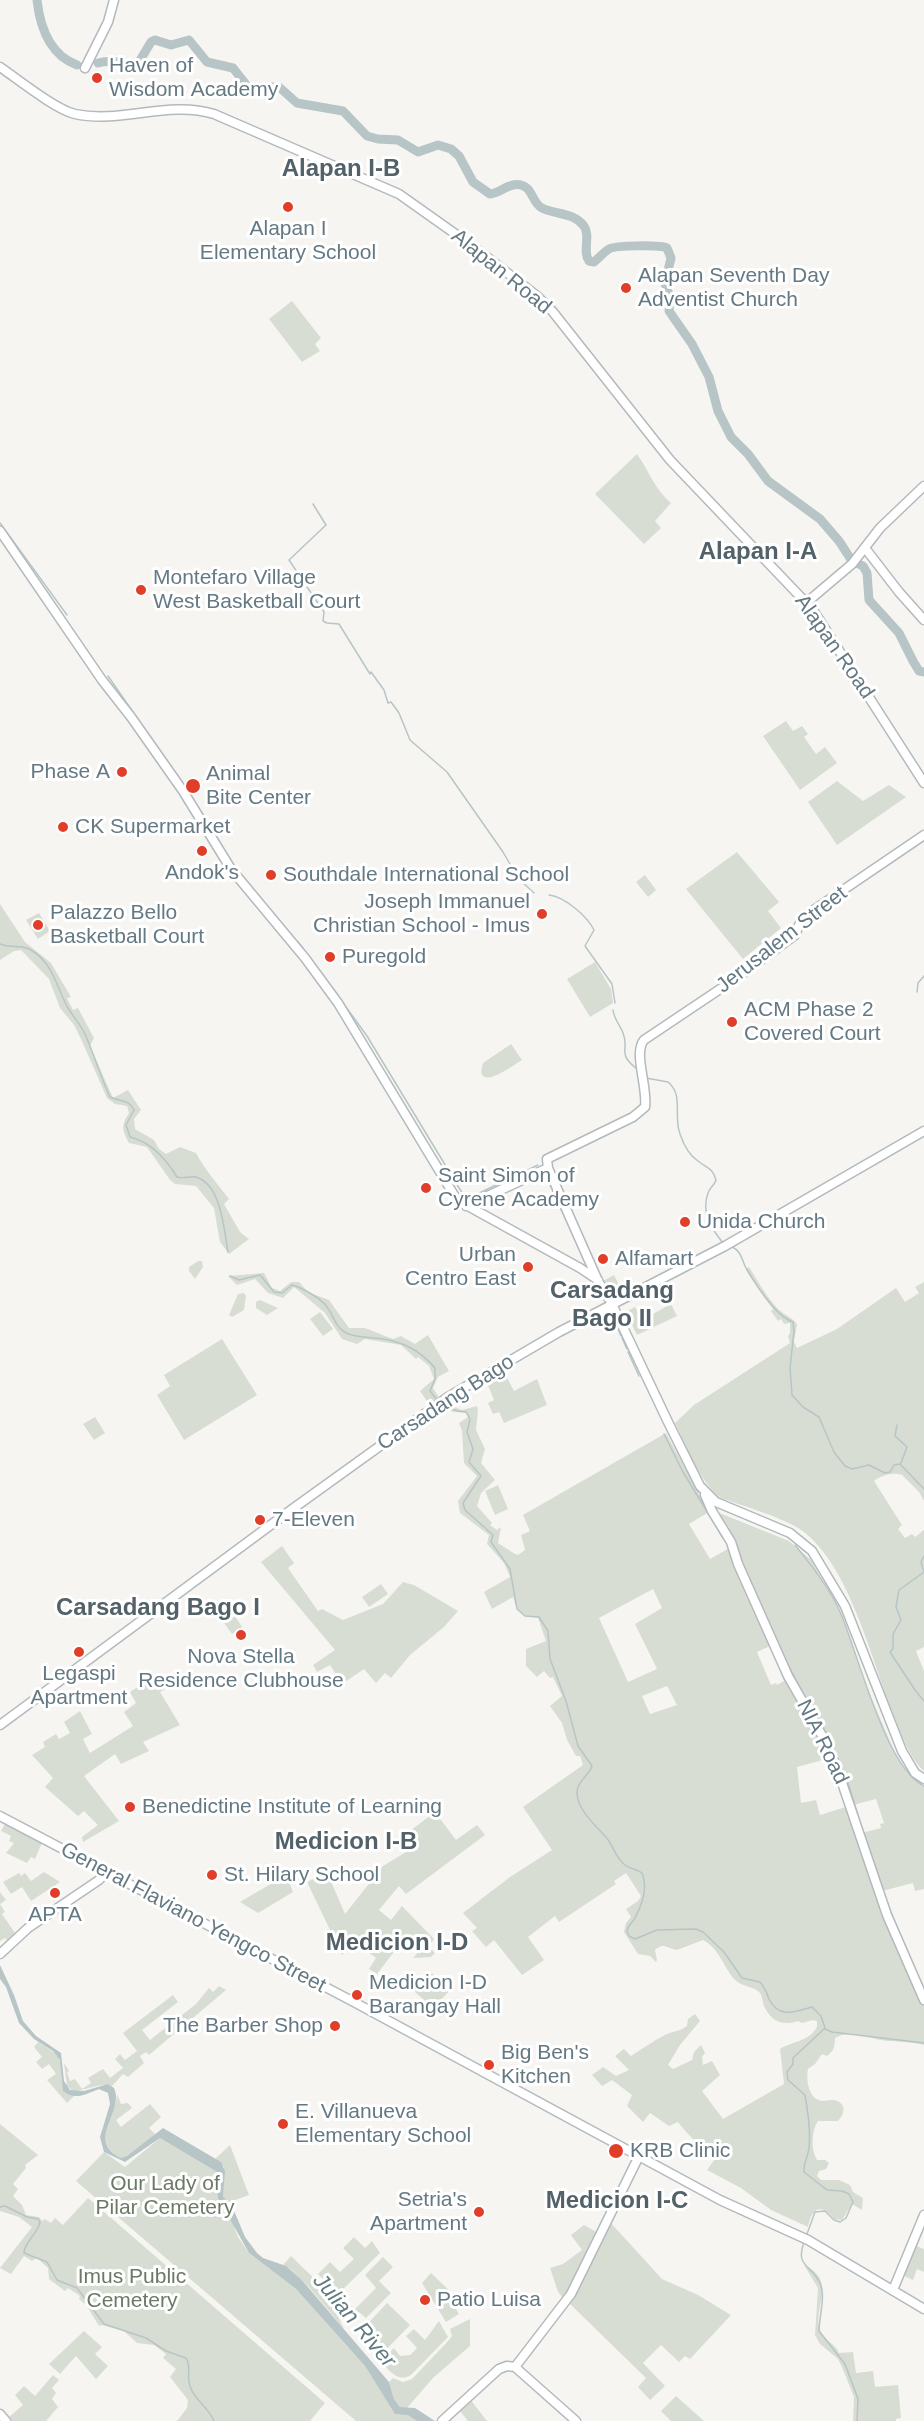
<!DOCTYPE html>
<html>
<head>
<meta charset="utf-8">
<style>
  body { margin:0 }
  canvas { display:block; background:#f6f5f2 }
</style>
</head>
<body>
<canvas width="924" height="2421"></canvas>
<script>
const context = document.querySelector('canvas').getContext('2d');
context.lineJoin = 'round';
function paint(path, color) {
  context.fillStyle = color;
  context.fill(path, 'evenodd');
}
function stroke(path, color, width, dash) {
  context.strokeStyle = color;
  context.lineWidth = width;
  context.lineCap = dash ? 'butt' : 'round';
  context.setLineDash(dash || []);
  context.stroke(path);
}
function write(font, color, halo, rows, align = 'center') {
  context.font = font + ' Helvetica,sans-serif';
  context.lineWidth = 6;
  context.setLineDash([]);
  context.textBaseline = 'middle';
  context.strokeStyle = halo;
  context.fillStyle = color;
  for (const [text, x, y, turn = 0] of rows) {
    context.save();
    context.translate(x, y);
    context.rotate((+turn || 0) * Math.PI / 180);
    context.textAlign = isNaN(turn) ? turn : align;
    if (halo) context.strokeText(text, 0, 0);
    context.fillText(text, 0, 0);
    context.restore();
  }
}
paint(new Path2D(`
  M292,301L321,338L315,344L320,351L302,362L269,319Z
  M637,454C649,471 655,490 671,503L655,521L661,528L644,544L595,494Z
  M786,721L793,731L802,726L808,734L804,737L816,754L825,747L837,763L800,790L763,736Z
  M837,781L863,801L889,785L906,797L837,845L808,802Z
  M737,852L779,902L768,911L781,928L743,959L686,889Z
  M645,875L656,890L648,897L636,882Z
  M0,904L25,942L51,963L71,997L67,998L73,1010L78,1008L94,1038L90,1046L113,1098L128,1090L141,1110L134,1119L135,1129L154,1140L159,1149L166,1154L180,1147L196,1153C205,1170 217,1183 229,1199L224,1204L240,1232L249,1239L229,1254L220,1242L214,1208L196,1186L175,1184L170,1180L147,1147L129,1143C122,1130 121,1125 129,1113L127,1106L115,1104L107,1098L81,1039L74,1025L60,1008L49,979L21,950L14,951L0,960Z
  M39,913L50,931L38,939L26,920Z
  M595,962L611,989L613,1003L590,1017L567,979Z
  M511,1044L522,1060C514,1065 473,1095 483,1063Z
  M198,1261H202L203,1267L195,1279L189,1271V1267Z
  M749,1267C758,1281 766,1296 778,1309C784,1315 793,1318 797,1324L794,1342L797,1348L837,1329L896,1288L905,1302L919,1293L915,1287L924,1282V1501L919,1492L902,1475C893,1472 882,1475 874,1481L902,1525L898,1529L905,1538L912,1534L915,1537L924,1530V1647L916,1651L924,1671V1771C907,1756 899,1726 890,1706C870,1654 847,1559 798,1528C778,1516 743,1506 721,1498C698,1480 688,1448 675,1423L694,1405L790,1343L788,1336L790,1333V1323L784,1324L781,1319L778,1321L771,1311L773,1309L747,1272L746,1269Z
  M264,1273L272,1288L280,1291L291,1282H299L308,1292L329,1300L349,1328H365L393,1339L401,1336L415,1344L428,1335L449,1371L438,1377L433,1388L440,1399L431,1407L420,1391L434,1379L429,1366L418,1357L416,1359L401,1345L365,1339L357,1344L342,1339L325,1313L294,1287L283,1298L268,1293L255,1279L237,1285L228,1276Z
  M614,1275L624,1295L613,1301L603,1281Z
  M244,1293L246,1296L244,1310L232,1317L229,1315L238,1294Z
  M260,1300L278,1308L267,1315L256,1308V1302Z
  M671,1304L677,1316L637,1335L630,1321L624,1323L620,1315L635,1307L642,1320Z
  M320,1312L333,1329L323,1336L310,1319Z
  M222,1339L257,1395L184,1440L157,1395L170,1386L164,1375Z
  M502,1368L514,1391L537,1379L547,1405L504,1423L499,1412L493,1414L488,1403L494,1400L485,1378Z
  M451,1400L455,1407L462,1410L477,1406L478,1410L476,1430L485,1449L481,1463L495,1480L481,1493L477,1506L492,1523L490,1525L497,1530L501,1527L498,1543L515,1554L518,1555L525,1550L521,1535L530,1531L523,1515L666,1433L709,1512L689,1524L710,1559L731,1547L830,1758L797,1767L801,1803L816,1800L820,1815L849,1806L896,1944L924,2005V2045C912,2042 903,2042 891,2041C873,2041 853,2028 835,2038C835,2046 834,2051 827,2056L822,2054L815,2064L808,2069C806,2079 808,2100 823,2101C828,2101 832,2099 837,2101C847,2105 844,2115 838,2121H818C811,2131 811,2150 817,2160H825L829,2163L826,2169L819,2171L817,2176L821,2180H839L850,2185L853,2192L863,2198L862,2210L852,2204L842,2220L834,2219C821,2202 811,2209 808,2227L771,2210L741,2188L707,2170L715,2159C702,2147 688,2136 678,2122L669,2126L650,2113L643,2122L627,2106L632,2095L612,2080L602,2086L592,2075L603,2067L616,2076L629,2070L615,2056L624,2049L631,2056C642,2049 653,2041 665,2035C672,2031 679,2032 687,2026L688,2019L695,2014L700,2021L680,2045L668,2065L673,2069L692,2060L694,2052L701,2045L705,2053L702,2057L703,2065L712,2061L720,2075L702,2091L723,2119L784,2084L780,2049C793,2041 808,2042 817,2027V2021L813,2020L802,2023L798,2021C783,2026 771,2022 764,2006C763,2002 762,1996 760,1993C754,1986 742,1987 735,1980C723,1967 720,1949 703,1940L677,1950C667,1948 663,1942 655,1950L657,1960L656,1962L650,1956L638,1954L624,1932L626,1923L631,1917L626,1909L638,1901L641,1896L626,1873L614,1881L616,1884L559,1922L555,1916L528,1937L544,1960L522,1975L494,1940L486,1947L472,1931L477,1928L463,1913L510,1877L552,1850L523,1807L583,1765L580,1756H576L567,1740L562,1723L550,1706L562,1696L553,1677L550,1678L544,1671L537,1677L526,1666V1649L546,1641L538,1618C522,1616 518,1614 513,1597L492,1609L484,1592L510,1577L504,1563L487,1544L489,1535L460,1513L458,1501L477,1476L464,1463L462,1431L459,1423L468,1417L466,1413C456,1411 450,1414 443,1406ZM653,1589L662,1608L635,1624L657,1669L628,1682L599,1618ZM770,1646L784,1681L777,1685L776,1683L771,1685L757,1652ZM667,1686L677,1705L650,1714L642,1696Z
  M95,1417L105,1433L94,1440L83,1424Z
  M498,1485L508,1509L495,1515L485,1491Z
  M717,1512L789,1541L811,1560L841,1613L871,1697L895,1753L907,1773L924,1786V1889L915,1891L913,1883L882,1891L862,1833L881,1828L880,1824L884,1823L876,1799L853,1805L742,1567L728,1526Z
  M282,1546L294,1563L288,1568L318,1611L322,1609L343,1620L383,1604L403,1582L414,1585L458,1611L444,1627L410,1655L391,1678L385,1673L376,1683L364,1669L342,1684L330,1665L317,1672L313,1665L335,1650L261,1562Z
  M381,1584L388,1594L369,1607L362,1597Z
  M235,1616L242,1627L232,1634L224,1623Z
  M156,1675L162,1684L176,1677L178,1681L160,1692L180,1725L143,1742L149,1751L121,1764L115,1754L84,1776L119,1821L83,1842L82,1837L98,1825L84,1811L78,1816L45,1787L53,1778L32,1755L45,1747L43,1742L56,1734L59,1739L70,1733L64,1722L80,1711L92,1734L83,1739L90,1753L133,1726L124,1712L136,1703L130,1692Z
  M435,1812L456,1840L477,1825L485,1835L406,1894L399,1886L379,1910L391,1920L402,1906L434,1939L428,1947L435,1953L431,1957L413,1958L422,1948L416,1943L412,1947L403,1940L377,1974L369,1969L376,1958L354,1941L342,1955L307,1882L327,1872L345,1914L383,1866L406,1852L398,1840Z
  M5,1824L42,1843L35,1859L31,1857L27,1863L6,1853L14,1843L9,1841L11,1836L1,1831Z
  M44,1872L60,1882L31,1901L22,1887L11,1894L3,1882L19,1873L21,1876L25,1873L31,1881Z
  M286,1875L293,1892L258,1913L240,1902Z
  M0,1892L6,1900L0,1904L5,1912L2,1914L15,1933L7,1940L5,1938L0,1941Z
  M432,1973L443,1983L446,1981L453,1987L433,2008L414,1991Z
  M219,1986L226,1990L149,2055L146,2052L140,2056L144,2063L128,2077L123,2074L112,2086C100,2082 86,2091 73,2091L67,2086L64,2063L69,2071L67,2072L70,2081L75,2079L82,2089L91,2083L88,2078L103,2069L110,2078L123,2068L115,2059L120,2054L125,2060L137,2051L123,2033L173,1995L178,2002L142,2030L150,2040L196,2004L209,1988L213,1992Z
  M38,2042C45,2047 53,2050 58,2057C67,2072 56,2081 74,2096L67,2103L47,2080L56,2074L49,2064L42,2069L36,2062L42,2057L34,2047Z
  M117,2094L121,2104L128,2103L132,2108L116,2120L121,2127L150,2104L161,2117L149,2128L155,2134C146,2143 134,2154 121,2158C90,2142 116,2117 117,2094Z
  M0,2124L38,2155L25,2165L26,2168L13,2184L18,2189L13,2196L22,2205L26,2215L39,2217L42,2221L45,2219L51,2223L55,2218L63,2225L88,2198L325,2403L310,2421H177L187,2408L188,2400L170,2377L176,2369L163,2358L166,2354L154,2345L137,2343L124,2331L102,2325L99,2326L86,2305L79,2299L80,2296L68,2288L65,2291L49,2279L48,2268L37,2258L32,2261L24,2256L11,2274L0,2268L32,2227L19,2217L0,2211Z
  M160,2138L217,2172L220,2203L230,2216L238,2237L249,2253L296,2289L365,2366L383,2394L417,2421H356L76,2181L104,2152L125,2167Z
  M230,2145L249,2195L227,2203L223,2196L224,2167L215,2159Z
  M610,2222L662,2279L698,2295L731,2315L690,2359L685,2356L679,2362L661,2345L643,2363L665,2386L650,2400L638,2387L646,2378L569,2303Z
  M584,2225L598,2233L565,2300L558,2292L550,2268L563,2264L582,2250L571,2235Z
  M354,2237L365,2248L372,2241L380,2253L335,2297L326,2282L318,2274L330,2262L340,2272L354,2259L343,2248Z
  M914,2245L924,2249V2272L917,2269L913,2280L902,2275Z
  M291,2256L325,2289L344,2329C332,2315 298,2270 283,2265Z
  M383,2257L393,2267L379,2281L391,2293L366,2318L359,2312L357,2314L352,2310L345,2316L338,2303L343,2297L355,2309L376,2288L365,2275Z
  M804,2265C839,2281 811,2309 821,2332C825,2341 836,2344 839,2353L853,2352L856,2373L873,2371L875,2387L898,2385L901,2418L896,2419V2421H853L854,2397L842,2367L838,2359L820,2344L815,2335L818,2288Z
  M431,2273L450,2291V2298L459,2314L446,2322L422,2283Z
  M387,2303L410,2325L378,2358L360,2332Z
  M470,2319V2346L433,2378L407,2408L400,2407L394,2399L389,2382L393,2378L403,2382L412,2379L449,2340L452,2336L450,2329Z
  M439,2321L448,2337L412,2374C399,2384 389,2371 381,2361L394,2348L400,2356L410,2355L417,2348L406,2336L414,2329L425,2340Z
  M84,2331L102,2347L95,2354L108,2366L96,2379L76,2356L60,2374L49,2364Z
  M53,2375L59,2380L52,2388L56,2393L52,2399L58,2407L46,2421H10L8,2418L23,2405L15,2395L24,2386L35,2396Z
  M676,2396L704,2421H671L661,2411Z
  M470,2399L487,2421H468L460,2411Z`), '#d8ddd3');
paint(new Path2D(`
  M0,1965L14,1995L23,2021L36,2036L61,2053L64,2081L70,2090L84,2091L108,2084L114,2088C125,2112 85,2140 121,2158L127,2156L163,2128L221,2162L225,2171L223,2196L235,2213L245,2237L257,2253L263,2258L286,2266L301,2279L389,2382L394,2399L400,2407L415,2408L435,2421H417L408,2415L395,2414L365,2366L296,2289L249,2253L218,2198L217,2172L160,2138L125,2162L104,2152L100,2137L110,2104L108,2093L99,2089C86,2094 75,2101 63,2091L60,2060L53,2051L34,2039L19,2023L6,1987L0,1979Z`), '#b7c5c7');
stroke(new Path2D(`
  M313,504L326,525L289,560L324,612L323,621L327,623L339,624L370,674L371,672L384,690L388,703L391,702L399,713L410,740L447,772L503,852L518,878L534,893
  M0,523L67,615
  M108,676L133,712
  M549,895C565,897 587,916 594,930L585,946L612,984L615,1003
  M298,942L303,948
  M0,944C11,949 21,944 31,950C54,964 56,987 68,1008C73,1016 79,1023 84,1032C94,1053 100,1076 110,1097C120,1102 129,1099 134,1110L126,1125L130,1137C151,1142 166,1159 177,1177C183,1179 190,1176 196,1177C222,1185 224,1231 228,1252
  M330,985L367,1036L464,1196H473L538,1165
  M917,992L918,983L924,976
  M613,1010C614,1019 620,1025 623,1033C630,1049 616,1053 637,1069
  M646,1078L668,1082C684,1095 673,1116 680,1134C683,1143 689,1155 698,1161C707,1168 713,1168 716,1180C714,1186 710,1187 708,1193C701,1213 711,1228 723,1243
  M546,1176L566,1220
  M731,1246C742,1252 741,1258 746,1268C756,1285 775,1316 793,1322L794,1331L790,1368L792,1395L803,1407L819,1417L834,1452L845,1466L852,1469L869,1465L885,1473L890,1472L894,1465L900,1464L924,1489
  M230,1276L239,1280L260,1275L274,1292L282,1293L292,1285C301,1287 322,1299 327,1307C334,1316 335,1327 346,1333C355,1337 364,1337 374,1338C399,1340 418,1348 435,1368V1379L430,1391L438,1401
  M610,1310L621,1336
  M622,1338L627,1349
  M628,1352L639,1376
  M444,1405L457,1411L466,1412L470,1419L467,1432L473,1449L469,1462L481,1476L463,1503L465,1510L493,1535L491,1542L510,1569L517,1609L525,1616L539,1617L548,1631L550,1659L566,1701L578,1746L592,1766C589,1776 576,1782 577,1794C579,1813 598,1827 609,1841C614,1849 617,1859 625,1865C630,1869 637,1869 642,1873C648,1887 642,1905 635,1918C632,1923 628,1925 627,1931L629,1936L635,1939L657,1930L696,1929L703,1932L724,1952L742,1978L760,1982C765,1987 766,1992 769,1999C779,2019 795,2012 812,2007L821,2016L825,2028L793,2058V2064L787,2072L788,2080L805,2095C808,2112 811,2131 809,2148C808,2157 803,2163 804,2172L827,2190L842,2191L849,2194L853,2202L846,2218L840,2222L834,2220L825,2211L815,2212L807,2234
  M897,1425L895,1436L907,1447L901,1463
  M664,1434L683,1472L723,1538
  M795,1545C812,1566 831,1590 841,1614C858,1654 886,1769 924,1786
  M924,1556L921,1562L924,1572L899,1590L896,1607L901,1620L893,1634V1649L890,1652L915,1690L924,1701
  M743,1564L781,1650
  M784,1657L807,1701
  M830,1742L848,1783L863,1832
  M872,1857L881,1884
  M886,1900L891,1913
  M892,1915L896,1926
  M825,2029L832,2032L924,2043
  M0,2207L5,2206L27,2217L38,2219L40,2222C38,2234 24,2242 24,2253L47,2262L57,2280L77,2288L104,2324L146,2338L166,2351L186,2358C192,2367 186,2376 190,2386C194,2400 209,2408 214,2421
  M804,2242C795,2267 811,2264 820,2283C826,2296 819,2317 819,2331L845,2364L858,2399L857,2421`), '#b7c5c7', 1.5);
stroke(new Path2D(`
  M37,0C40,27 50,55 77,65
  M98,63C116,58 123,67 139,62L151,42L155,40L171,45L189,40L207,62L233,68L248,87H279L297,103L343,111L367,136L378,139L398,140L418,152L438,145L451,149L459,156L473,182L490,194C500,193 510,182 521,185C533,188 532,203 542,208C556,215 573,212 584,226C591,236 582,251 589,261L594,262C599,258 604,252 609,249C615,245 661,245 667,248L671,258L665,283L670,298L669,311L692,344L709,377L718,411L731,437L748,454L768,481L820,519L839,541L852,561L863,566L867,573L869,600L899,633L913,661L919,671L924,672`), '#b7c5c7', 9);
const secondary = new Path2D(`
  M0,67C19,80 55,109 75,114C121,124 168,100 214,114L399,194L478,250L537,296L553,312L670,460L813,610L924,783
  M85,68L108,22L114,0
  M0,531L102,680L131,717L183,791L231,869L305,958L338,1003L457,1200L580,1268L598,1280
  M865,548L899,592L924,620
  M806,603L852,564L880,528L924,486
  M924,835L802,918L795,935L738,977L644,1040C633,1053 648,1087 645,1107L633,1117L547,1159L548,1168L598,1281L612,1304L668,1422L700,1486L716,1502L790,1533L812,1551L845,1606L902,1751L915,1773L924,1779
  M466,1206L548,1168
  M705,1495L712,1511L731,1542L738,1564L788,1676L824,1739L838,1771L887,1915L924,2000
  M0,1725L291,1510L448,1397L559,1332L725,1246L924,1131
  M0,1816L352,2001L720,2200L808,2240L924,2309
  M0,1954L28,1928L99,1880L106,1872
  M893,2290L924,2215
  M515,2367L576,2421
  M0,2414L6,2421
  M442,2421L499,2369L507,2366L515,2367L571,2294L639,2156`);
stroke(secondary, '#b3babd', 11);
stroke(secondary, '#fff', 8);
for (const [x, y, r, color] of [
  [97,78,6,"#e03e28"],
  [288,207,6,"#e03e28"],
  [626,288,6,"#e03e28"],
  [141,590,6,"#e03e28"],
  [122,772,6,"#e03e28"],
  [193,786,8,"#e03e28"],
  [63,827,6,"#e03e28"],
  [202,851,6,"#e03e28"],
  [271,875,6,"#e03e28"],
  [542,914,6,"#e03e28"],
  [38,925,6,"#e03e28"],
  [330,957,6,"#e03e28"],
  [732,1022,6,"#e03e28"],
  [426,1188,6,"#e03e28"],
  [685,1222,6,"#e03e28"],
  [603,1259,6,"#e03e28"],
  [528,1267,6,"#e03e28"],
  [260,1520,6,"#e03e28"],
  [241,1635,6,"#e03e28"],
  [79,1652,6,"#e03e28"],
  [130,1807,6,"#e03e28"],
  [212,1875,6,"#e03e28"],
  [55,1893,6,"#e03e28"],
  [357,1995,6,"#e03e28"],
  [335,2026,6,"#e03e28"],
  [489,2065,6,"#e03e28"],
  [283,2124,6,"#e03e28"],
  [616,2151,8,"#e03e28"],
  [479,2212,6,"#e03e28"],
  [425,2300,6,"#e03e28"]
]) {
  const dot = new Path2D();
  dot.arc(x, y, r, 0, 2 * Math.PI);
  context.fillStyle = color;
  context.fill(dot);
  stroke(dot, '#fff', 2);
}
write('21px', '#657983', '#fff', [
  ["Haven of",109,66],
  ["Wisdom Academy",109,90],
  ["Alapan I",288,229,"center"],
  ["Elementary School",288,253,"center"],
  ["Alapan Seventh Day",638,276],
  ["Adventist Church",638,300],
  ["Montefaro Village",153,578],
  ["West Basketball Court",153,602],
  ["Phase A",110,772,"right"],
  ["Animal",206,774],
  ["Bite Center",206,798],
  ["CK Supermarket",75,827],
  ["Andok's",202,873,"center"],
  ["Southdale International School",283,875],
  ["Joseph Immanuel",530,902,"right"],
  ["Christian School - Imus",530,926,"right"],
  ["Palazzo Bello",50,913],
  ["Basketball Court",50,937],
  ["Puregold",342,957],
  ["ACM Phase 2",744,1010],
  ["Covered Court",744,1034],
  ["Saint Simon of",438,1176],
  ["Cyrene Academy",438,1200],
  ["Unida Church",697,1222],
  ["Urban",516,1255,"right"],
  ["Centro East",516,1279,"right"],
  ["Alfamart",615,1259],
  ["7-Eleven",272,1520],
  ["Nova Stella",241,1657,"center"],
  ["Residence Clubhouse",241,1681,"center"],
  ["Legaspi",79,1674,"center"],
  ["Apartment",79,1698,"center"],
  ["Benedictine Institute of Learning",142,1807],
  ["St. Hilary School",224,1875],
  ["APTA",55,1915,"center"],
  ["Medicion I-D",369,1983],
  ["Barangay Hall",369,2007],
  ["The Barber Shop",323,2026,"right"],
  ["Big Ben's",501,2053],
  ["Kitchen",501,2077],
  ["E. Villanueva",295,2112],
  ["Elementary School",295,2136],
  ["KRB Clinic",630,2151],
  ["Setria's",467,2200,"right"],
  ["Apartment",467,2224,"right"],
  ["Patio Luisa",437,2300]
], 'left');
write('21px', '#657983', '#fff', [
  ["Alapan Road",501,272,39],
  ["Alapan Road",834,647,55],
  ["Jerusalem Street",782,940,-38],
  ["Carsadang Bago",446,1403,-33],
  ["NIA Road",822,1742,64],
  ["General Flaviano Yengco Street",193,1918,28]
]);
write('21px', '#6b7a64', '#fff', [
  ["Our Lady of",165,2184],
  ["Pilar Cemetery",165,2208],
  ["Imus Public",132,2277],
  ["Cemetery",132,2301]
]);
write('italic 22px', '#617b7f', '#fff', [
  ["Julian River",354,2321,50]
]);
write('bold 24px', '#536168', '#fff', [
  ["Alapan I-B",341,169],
  ["Alapan I-A",758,552],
  ["Carsadang",612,1291],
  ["Bago II",612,1319],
  ["Carsadang Bago I",158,1608],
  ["Medicion I-B",346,1842],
  ["Medicion I-D",397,1943],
  ["Medicion I-C",617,2201]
]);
</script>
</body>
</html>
